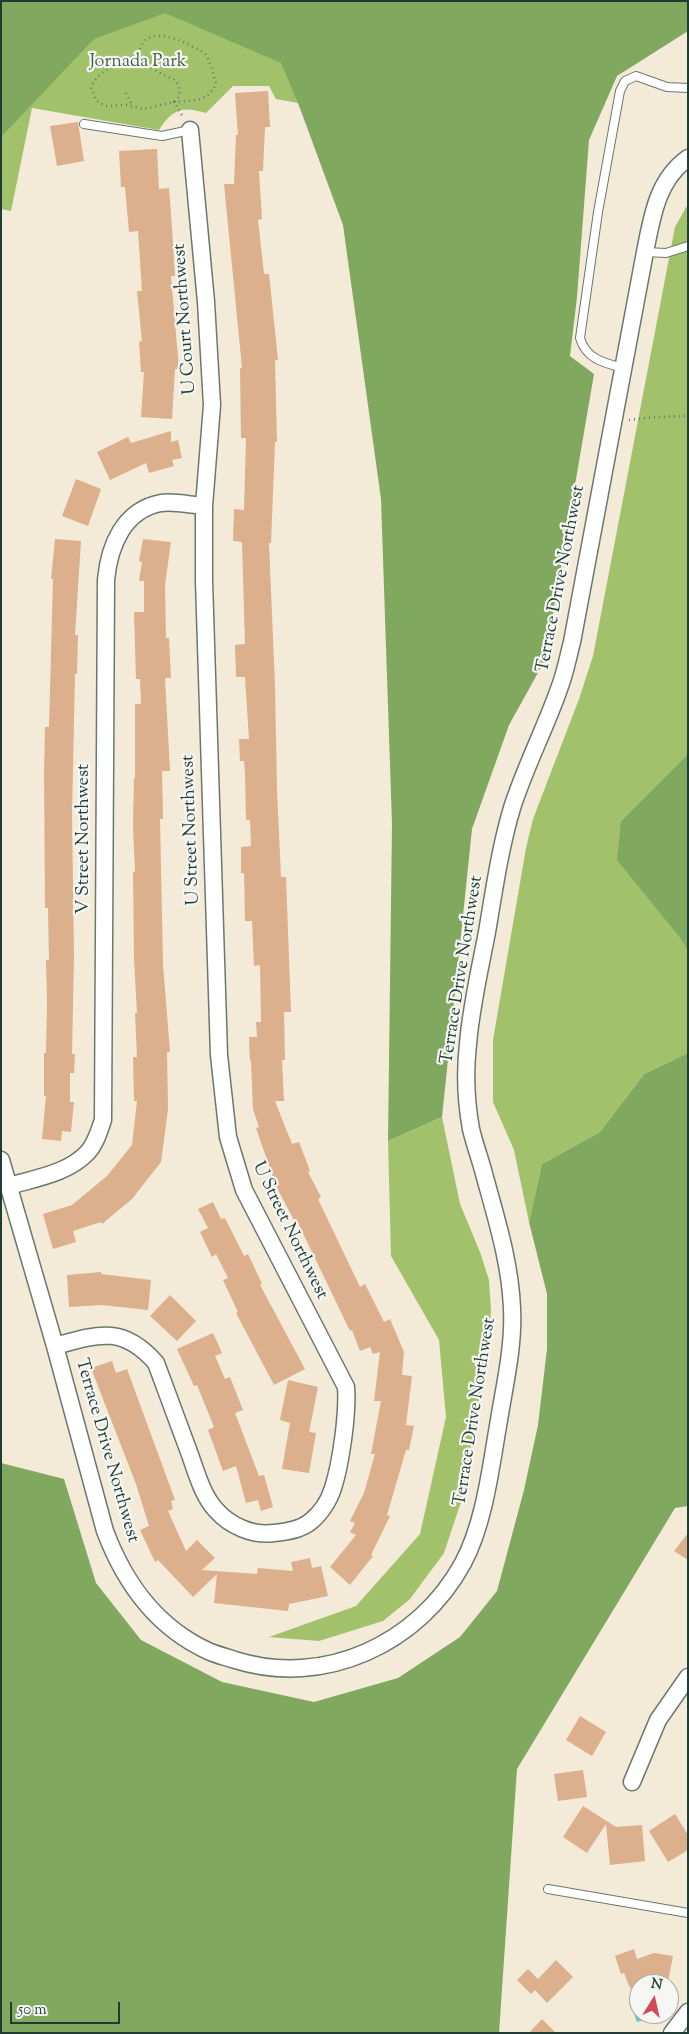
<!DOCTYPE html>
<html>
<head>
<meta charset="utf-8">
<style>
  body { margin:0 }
  #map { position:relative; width:689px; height:2034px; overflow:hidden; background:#f3ead8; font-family:"Sorts Mill Goudy",serif }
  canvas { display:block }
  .frame { position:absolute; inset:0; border:2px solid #1f3d34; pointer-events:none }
  .north { position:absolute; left:629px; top:1974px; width:50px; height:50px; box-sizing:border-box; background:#f6f6f2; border:1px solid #a0aca6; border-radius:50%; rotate:10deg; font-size:14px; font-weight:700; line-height:20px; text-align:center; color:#1f3d34 }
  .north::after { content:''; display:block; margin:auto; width:18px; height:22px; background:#d1495b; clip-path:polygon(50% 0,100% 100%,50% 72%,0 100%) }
  .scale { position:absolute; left:10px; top:2002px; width:110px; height:22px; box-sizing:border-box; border:2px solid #1f3d34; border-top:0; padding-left:6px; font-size:15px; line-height:18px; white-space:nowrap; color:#1f3d34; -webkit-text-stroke:4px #f6f6f2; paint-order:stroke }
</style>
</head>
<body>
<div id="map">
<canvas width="689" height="2034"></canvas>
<div class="frame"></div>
<div class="north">N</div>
<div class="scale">50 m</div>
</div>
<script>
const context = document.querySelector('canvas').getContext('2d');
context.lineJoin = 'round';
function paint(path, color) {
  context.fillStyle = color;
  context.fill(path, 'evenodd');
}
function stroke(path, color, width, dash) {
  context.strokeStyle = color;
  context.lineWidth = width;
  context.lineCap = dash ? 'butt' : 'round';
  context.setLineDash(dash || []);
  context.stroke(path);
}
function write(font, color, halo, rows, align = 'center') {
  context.font = font + ' "Sorts Mill Goudy",serif';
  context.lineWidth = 4.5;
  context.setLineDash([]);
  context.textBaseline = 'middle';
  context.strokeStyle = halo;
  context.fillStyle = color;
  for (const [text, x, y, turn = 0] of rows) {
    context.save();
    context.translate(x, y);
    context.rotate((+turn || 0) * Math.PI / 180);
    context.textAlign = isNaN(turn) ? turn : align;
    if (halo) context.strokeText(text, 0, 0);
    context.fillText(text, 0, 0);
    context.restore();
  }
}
paint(new Path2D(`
  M1,1H220L400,33L298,103L276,99L269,86H233L206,113C181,106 173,109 159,130L32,108L11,211L1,209Z
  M688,204V754L621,821L688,951V1053L644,1074L600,1132L542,1164L529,1222L514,1150L493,1102V1040L526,848L533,819L579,699L593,656L675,227Z
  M442,1117L460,1204L480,1252L489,1280L491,1311L489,1341L462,1499L444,1553L410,1599L383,1621L319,1641L269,1637L356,1606L420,1534L446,1417L439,1340L391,1256L388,1141Z`), '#a1c26b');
paint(new Path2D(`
  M1,1H688V31L617,76L589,140L577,297L570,356L594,374L545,660L509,725L472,829L442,1117L388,1141L392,824L381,499L343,225L298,103L281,63L165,13L94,39L1,137Z
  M688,754V951L681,939L617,860L621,821Z
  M688,1053V1506L675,1508L517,1769L499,2033H1V1463L64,1479L96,1583L141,1640L222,1682L314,1702L398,1678L460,1637L497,1591L524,1490L538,1425L547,1349V1294L529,1222L542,1164L600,1132L644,1074Z`), '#80a85f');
paint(new Path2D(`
  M639,1999V2014H645L647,2019L637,2022L630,2002Z`), '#5bc7d3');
paint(new Path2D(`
  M268,91L270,127H265L263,171H259L262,219L258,220L264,274H269L278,360H275L277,442H275L271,543H269L275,686L277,790L281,877H286L291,1012H284L285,1060H282L284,1101H275L292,1144L299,1142L310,1171L308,1172L321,1197L318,1199L360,1287L365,1284L384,1322L390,1319L404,1352L402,1375L412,1376L406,1425L414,1426L409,1450H406L387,1515L390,1516L371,1555L373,1556L350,1585L330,1567L356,1535L350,1532L355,1523L350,1521L364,1493L375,1454H371L381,1401H374L380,1352L373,1354L370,1347L360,1351L352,1330L350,1331L298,1223L296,1224L276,1186L256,1128L259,1127L253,1109L251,1061H250L249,1037H257L256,1022H261L260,965L254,966L252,921H245L244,873H241V847L251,846L250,820H246L245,773L244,761H240L239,739H249L245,677H236L235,645L245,644L242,542L233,541L234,509L244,510L246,438H241L240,368H242L224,184H234L236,135H238L235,93Z
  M78,122L84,161L57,166L50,126Z
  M157,149L159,189L169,188L172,228L175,276H171L179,369H175L172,419L141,417L144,372H141L139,342L142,341L137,291H142L138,231L129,232L125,187H121L119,151Z
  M171,431V442L178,440L182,458L172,460L174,466L149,473L146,463L110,480L97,452L128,437L131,443Z
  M76,479L101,489L88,526L62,516Z
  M55,539L81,541L75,635H78L77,674H75L72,815L74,956L72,1054H75L74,1073H70V1102H74L71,1132L62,1131L61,1141L42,1139L46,1096H44V1053H46L47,1002L46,960H49L48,908H45L44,773L45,727H49L53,579H51Z
  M143,539L171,542L165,585L166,638H169L171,678H165L170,771H162L163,819H160L163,964L170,1052H167L168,1109L161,1162L132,1199L102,1224L101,1222L73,1231L76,1242L53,1249L43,1214L72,1205L107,1176L132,1145L137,1101H134L133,1057H137L135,1013H137L134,959L133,872H135L133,826L134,778H135V704H141L140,679H136L134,612H144V581H139L142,562L139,561Z
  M213,1202L221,1219L225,1218L244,1256L248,1254L262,1284L260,1285L305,1369L274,1385L236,1313L238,1312L223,1280L228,1278L216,1254L212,1257L200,1232L208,1228L198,1209Z
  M101,1272V1274L151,1280L148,1310L102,1305L69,1307L67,1275Z
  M170,1295L196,1321L177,1341L150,1316Z
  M213,1333L222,1353L215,1356L225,1379L230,1377L243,1410L235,1413L259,1476L264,1475L273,1507L261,1511L258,1500L246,1503L236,1466L223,1471L208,1430L214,1427L197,1385L194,1386L177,1349Z
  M112,1361L116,1373L127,1369L175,1500L171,1501L173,1509L168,1511L186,1551L197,1540L215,1558L202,1570L257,1574L258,1568L293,1571L291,1562L310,1558L312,1568L321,1566L328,1596L289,1604L288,1611L214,1603L217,1574L193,1597L158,1560L155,1562L140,1530L149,1526L136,1484L91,1368Z
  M288,1380L318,1387L309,1432L316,1433L309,1473L282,1469L290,1423L280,1420Z
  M688,1533V1560L674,1551Z
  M580,1716L606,1732L592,1756L566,1740Z
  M583,1770L587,1797L558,1801L554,1774Z
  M583,1806L616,1827L642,1825L645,1861L610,1865L606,1824L587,1853L563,1837Z
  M675,1814L688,1835V1850L668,1862L649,1831Z
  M634,1949L637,1959L654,1953L673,1956L668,1982L654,1980L630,1988L624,1973L621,1974L615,1956Z
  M556,1960L573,1977L547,2003L535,1990L531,1994L517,1980L528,1969L538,1979Z
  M542,2019L556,2033H529Z`), '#dcaf8d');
const service = new Path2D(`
  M84,124L162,136L190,130
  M645,252L666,253L688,246
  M623,368C604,363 586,359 580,338L598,212L620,91L625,81L636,76L667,87L688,88
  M548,1889L688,1913`);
const minor = new Path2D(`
  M1,1160L55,1346L105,1531C125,1584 156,1627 208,1651C217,1655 226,1657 235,1660C324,1688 419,1644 463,1563C485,1522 491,1465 499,1420C505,1383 514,1345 512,1308C510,1260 495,1215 483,1170C479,1156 474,1142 471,1129C466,1102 465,1071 468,1044C471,1007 480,969 487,932C494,891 500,848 512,808C525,767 545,729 559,689C565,674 568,657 572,642L645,252C652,217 657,180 688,158
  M9,1186C36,1178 69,1173 88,1152C96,1143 99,1131 103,1120L106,580C109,547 123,510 161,503C174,501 190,505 204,506
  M55,1346C98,1334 123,1325 156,1363C167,1393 178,1422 189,1452C196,1471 202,1495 216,1510C230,1526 253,1536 274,1533C286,1532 300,1530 310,1522C320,1514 329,1501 333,1488C341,1463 348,1413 346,1387L244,1190L228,1137L219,1055L204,581V506L212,405L206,302L190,130
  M632,1782L658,1720L688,1677
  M672,2033L688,2012`);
stroke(service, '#697a6d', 10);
stroke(minor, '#697a6d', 19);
stroke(new Path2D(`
  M139,59L160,73L173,79L177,83L180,91L178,98L174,102L143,109L127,105L105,106L96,100L91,87C101,67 119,64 139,59Z
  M139,59C138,26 172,35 191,46C196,48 201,50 205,54C211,61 213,75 216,83C208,103 192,100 174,102L183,117
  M126,93L132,105
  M629,420L655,417L688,416`), '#697a6d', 2.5, [1, 4]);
stroke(service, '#fff', 8);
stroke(minor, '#fff', 16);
write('18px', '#405e42', '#f6f6f2', [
  ["Jornada Park",138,63]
]);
write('18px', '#1f3d34', '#f6f6f2', [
  ["U Court Northwest",186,319,-94],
  ["Terrace Drive Northwest",562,579,-79],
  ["U Street Northwest",192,830,-92],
  ["V Street Northwest",85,839,-90],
  ["Terrace Drive Northwest",463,970,-81],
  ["U Street Northwest",289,1231,64],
  ["Terrace Drive Northwest",476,1412,-81],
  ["Terrace Drive Northwest",106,1451,74]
]);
</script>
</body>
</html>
